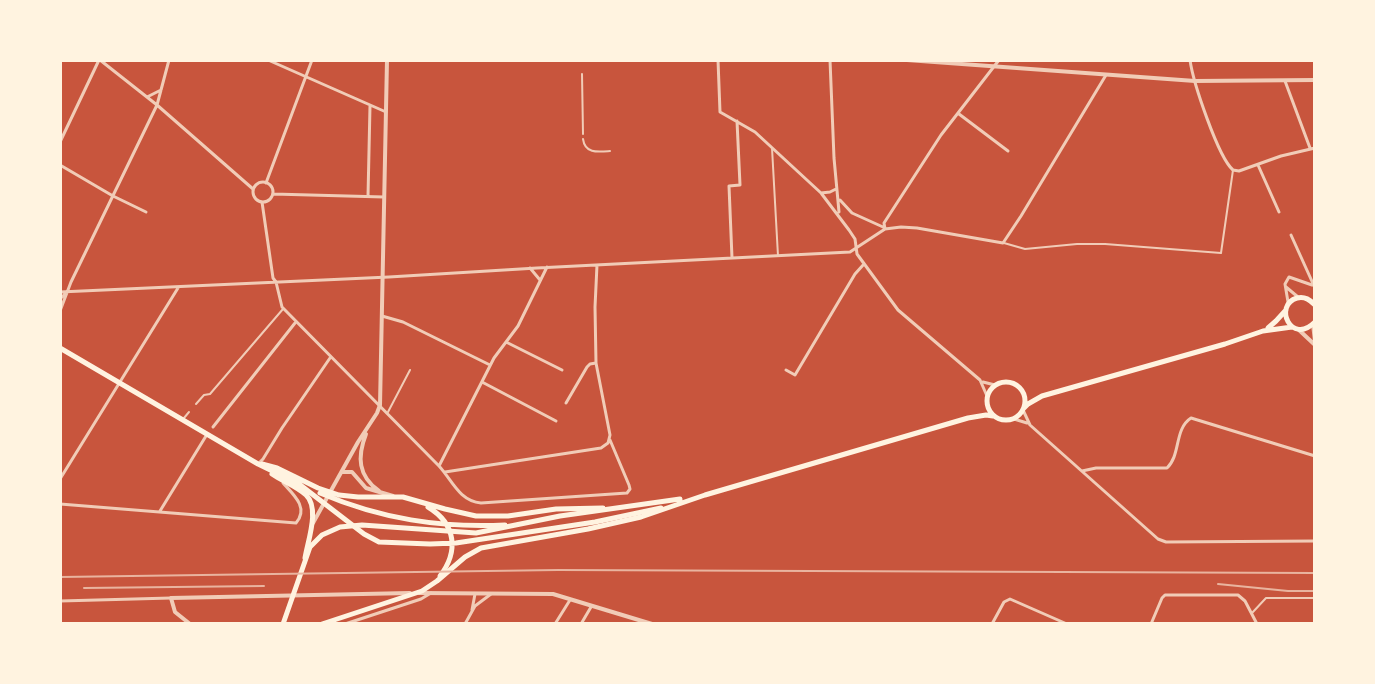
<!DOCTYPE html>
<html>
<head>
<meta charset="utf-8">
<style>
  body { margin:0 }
  #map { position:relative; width:1375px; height:684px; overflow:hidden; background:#c8553d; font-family:"Playfair Display",serif }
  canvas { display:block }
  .frame { position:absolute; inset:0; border:62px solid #fff3e0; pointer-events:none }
</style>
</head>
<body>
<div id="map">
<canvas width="1375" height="684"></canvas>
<div class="frame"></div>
</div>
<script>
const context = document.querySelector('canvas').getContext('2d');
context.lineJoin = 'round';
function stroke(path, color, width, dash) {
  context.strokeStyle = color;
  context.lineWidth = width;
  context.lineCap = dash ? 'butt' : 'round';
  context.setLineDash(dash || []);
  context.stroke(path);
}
stroke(new Path2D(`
  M772,148L778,256
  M1004,243L1025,249L1077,244H1105L1221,253L1233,170
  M196,404L204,395L210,394L283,309
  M388,412L410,370
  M184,418L189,412
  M1252,613L1266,598H1315`), '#f1ccb7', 2);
stroke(new Path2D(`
  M582,74L583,134
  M583,139C585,154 598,152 610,151`), '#f1ccb7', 2);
stroke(new Path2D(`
  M100,60L157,105L253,189
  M268,60L386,112
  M718,60L720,112L755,132L821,193L849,230L855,239L857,254L898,310L980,380L987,396
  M830,60L834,158L839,212
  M1190,60C1193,82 1218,157 1233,170L1239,171L1281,156L1315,148
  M1285,81L1310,148
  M147,97L161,90
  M959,114L1008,151
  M60,142L99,60
  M60,165L113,196L146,212
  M1258,165L1279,212
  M253 192a10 10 0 1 1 20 0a10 10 0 1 1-20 0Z
  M266,183L312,60
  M821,193L830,192L836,189
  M273,194L384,197
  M368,196L370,106
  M840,200L852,213L883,227
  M262,202L273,278L276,282L282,307L439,466C452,480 459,501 481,503L627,493L630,489L629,485L610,440
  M885,229L901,227L917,228L1003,243L1021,216L1106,75
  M885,229L884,223L941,135L999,60
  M1291,235L1315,288
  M732,258L729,186L740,185L737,121
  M530,268L540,280
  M1286,287L1298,297
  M60,292L389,277L537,268L850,252L885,229
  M60,299L67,292
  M1288,302L1285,284L1289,277L1312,285
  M60,311L71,282L157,105L169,60
  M382,316L403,322L490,365
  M506,342L562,370
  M786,370L795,375L855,274L864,264
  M482,382L556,421
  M983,382L995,385
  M566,403L587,367L590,364L596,363
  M1023,410L1030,425L1158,539L1166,542L1315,541
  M1014,419L1027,423
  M213,427L295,323
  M258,464L263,459L282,428L330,358
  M439,466L494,358L518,326L547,267
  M1082,471L1096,468H1167C1181,455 1174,429 1191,418L1315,456
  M445,472L601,448L608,443L610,435L596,363L595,307L597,265
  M60,479L178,288
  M60,504L296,523C309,508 294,495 283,483
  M160,511L206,436
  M60,601L171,598
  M472,610L475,594
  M345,624L421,599L431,593
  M465,624L475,606L491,594
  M555,624L570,600
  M581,624L591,607
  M992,624L1004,602L1010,599L1067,624
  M1151,624L1162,598L1165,595H1238L1245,601L1257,624`), '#f1ccb7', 3);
stroke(new Path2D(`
  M907,60L1195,81L1315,80
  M1313,324L1315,341
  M1299,330L1315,345
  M366,434C357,457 358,476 379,491
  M342,472H352L366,488L393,496
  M313,523L358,442L377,413L380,405L387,60
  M419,593L553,594L652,624
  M190,624L175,612L171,598L410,593`), '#f1ccb7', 4);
stroke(new Path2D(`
  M60,348L258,464L299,484L364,534L379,542L430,544L456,543L595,522L661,508
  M262,464L277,468L318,488L339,495L358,497H403L445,509L476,516H508L556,509L603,508
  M272,474C282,481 296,486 306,495C320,508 308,540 305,558
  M320,493C381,519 440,528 505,525
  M428,507C456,524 459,551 440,576`), '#fff3e0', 5);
stroke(new Path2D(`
  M1315,305C1310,300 1305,296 1297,298C1273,305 1291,346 1315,322
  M1268,328L1276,321L1286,310
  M987 401a19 19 0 1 1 38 0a19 19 0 1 1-38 0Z
  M1024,408L1028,404L1042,396L1225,344L1263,331L1292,327
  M283,624L310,547L322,535L340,527L362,525L476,533L560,516L680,499
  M322,624L422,591L437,581L465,557L481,548L588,529L641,517L705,495L968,418L986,415L993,416`), '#fff3e0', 5);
stroke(new Path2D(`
  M60,577L558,570L1315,573
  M1218,584L1288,591H1315
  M84,588L264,586`), '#e9b49f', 2);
</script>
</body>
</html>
